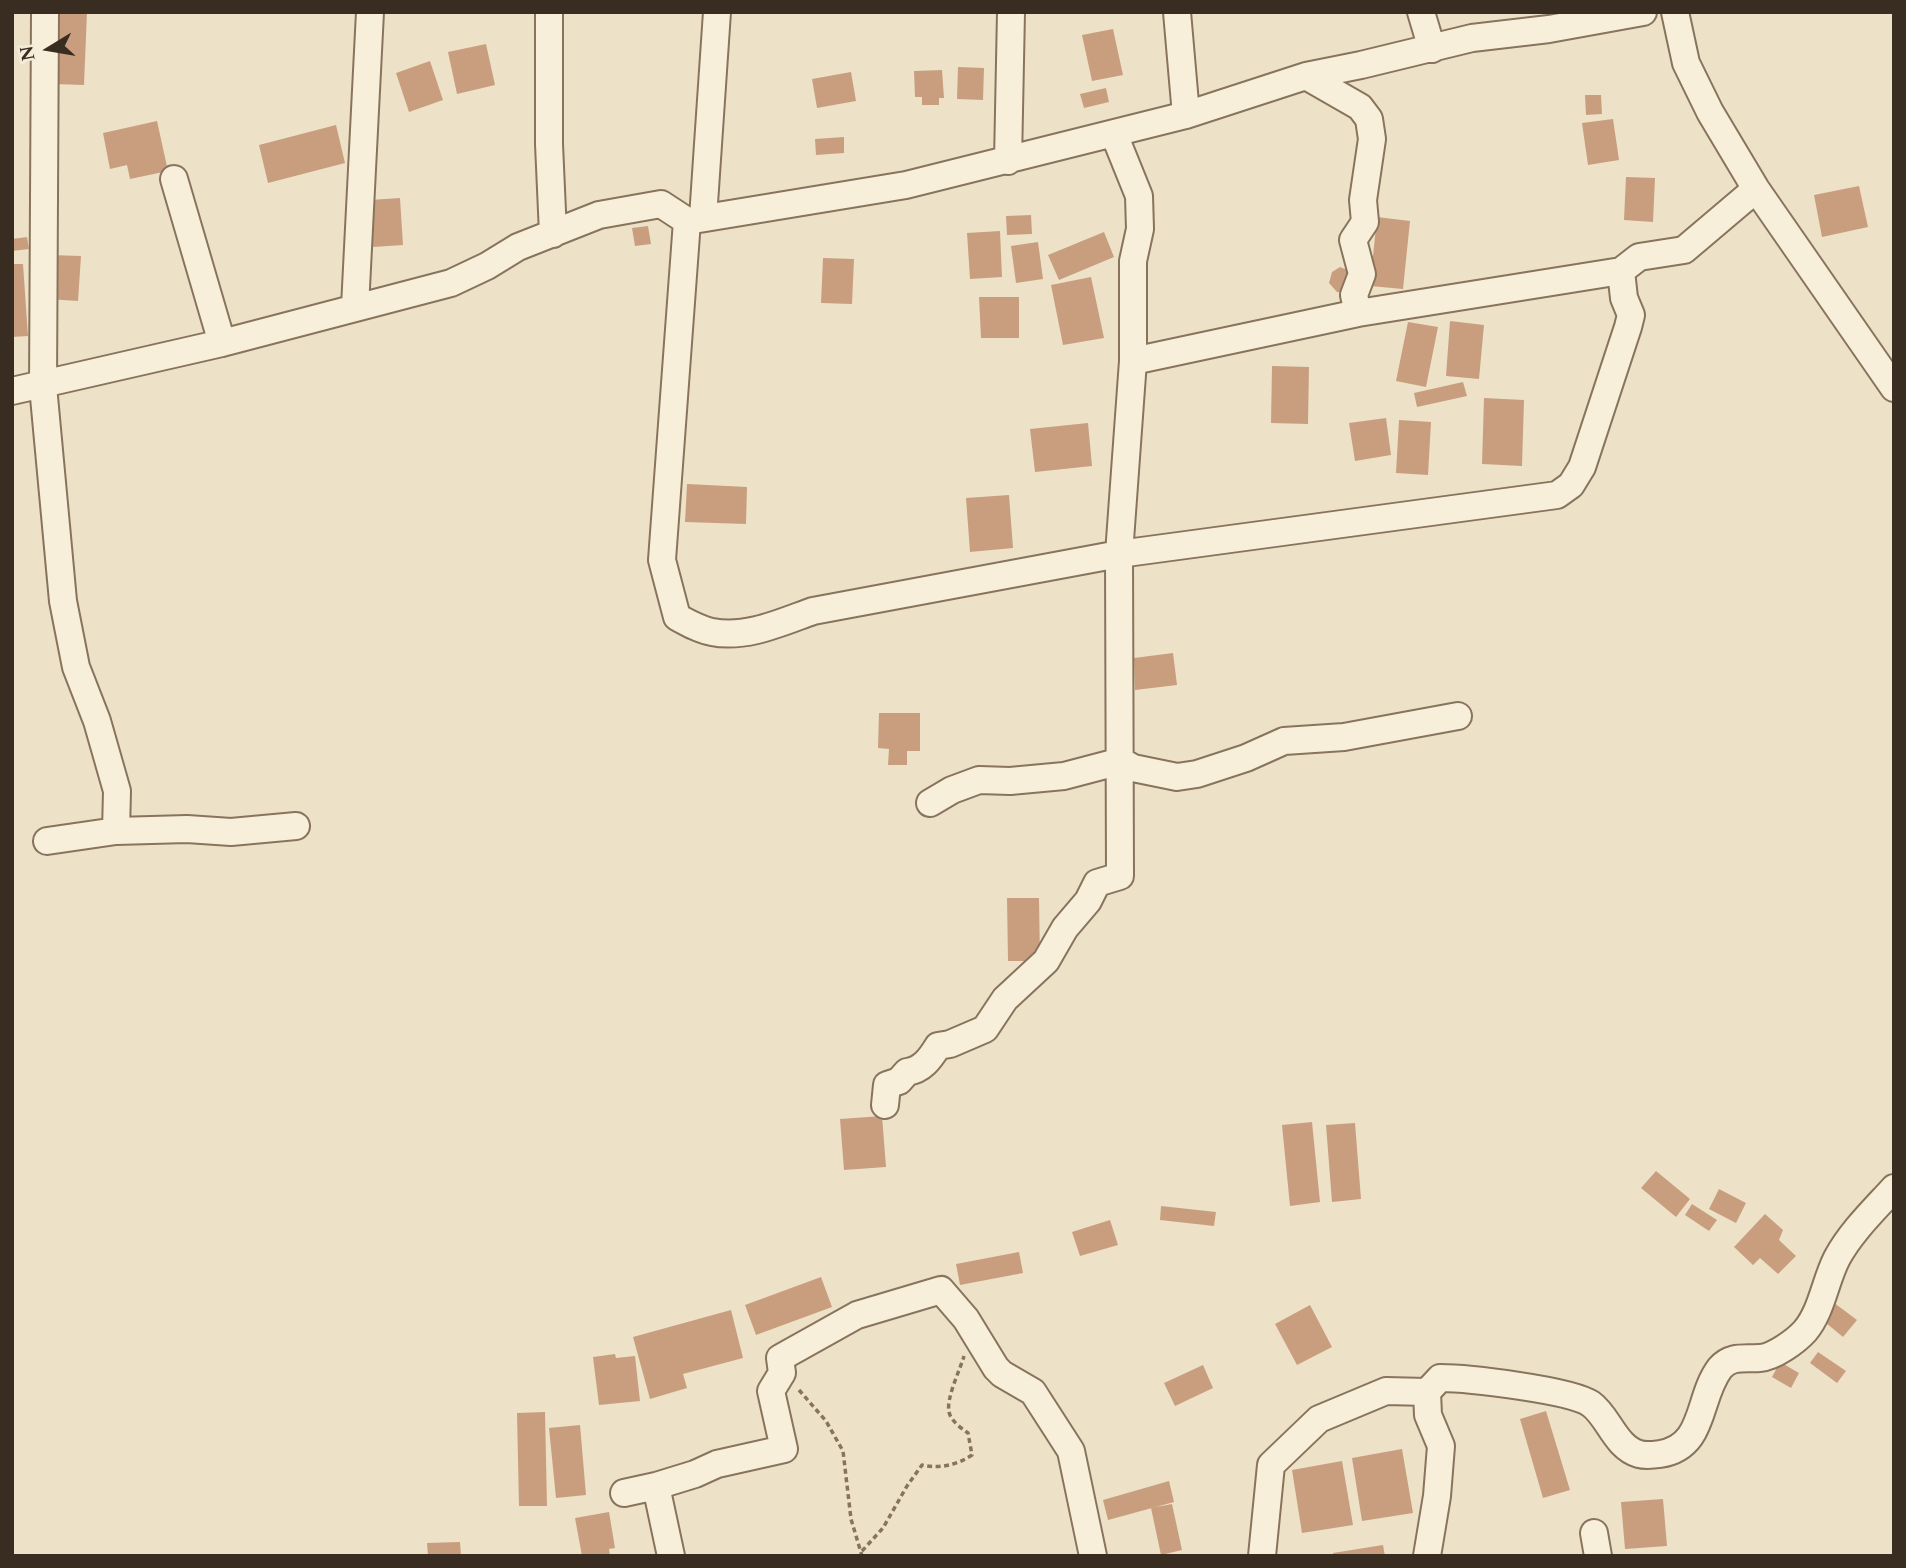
<!DOCTYPE html>
<html>
<head>
<meta charset="utf-8">
<style>
  body { margin:0 }
  #map { position:relative; width:1906px; height:1568px; overflow:hidden; background:#ede2c7; font-family:Spectral,serif }
  canvas { display:block }
  .frame { position:absolute; inset:0; border:14px solid #392c20; pointer-events:none }
  .north { position:absolute; left:14px; top:14px; width:70px; height:70px; -webkit-text-stroke:5px #f4ecd6; paint-order:stroke; rotate:259deg; font-size:19px; font-weight:700; line-height:28px; text-align:center; color:#392c20 }
  .north::after { content:''; display:block; margin:auto; width:24px; height:32px; background:#392c20; clip-path:polygon(50% 0,100% 100%,50% 72%,0 100%) }
</style>
</head>
<body>
<div id="map">
<canvas width="1906" height="1568"></canvas>
<div class="frame"></div>
<div class="north">N</div>
</div>
<script>
const context = document.querySelector('canvas').getContext('2d');
context.lineJoin = 'round';
function paint(path, color) {
  context.fillStyle = color;
  context.fill(path, 'evenodd');
}
function stroke(path, color, width, dash) {
  context.strokeStyle = color;
  context.lineWidth = width;
  context.lineCap = dash ? 'butt' : 'round';
  context.setLineDash(dash || []);
  context.stroke(path);
}
paint(new Path2D(`
  M55,12H87L84,85L52,84Z
  M1113,29L1123,75L1092,81L1082,35Z
  M486,44L495,85L457,94L448,52Z
  M430,61L443,100L409,112L396,73Z
  M958,67L984,68L983,100L957,99Z
  M942,70L944,98H939V105H922V97H915L914,71Z
  M851,72L856,101L817,108L812,79Z
  M1106,88L1109,102L1084,108L1080,94Z
  M1585,95H1601L1602,114L1586,115Z
  M1613,119L1619,160L1588,165L1582,123Z
  M157,121L168,171L130,179L127,165L110,169L103,133Z
  M336,125L345,163L268,183L259,145Z
  M844,137V153L816,155L815,139Z
  M1626,177L1655,178L1653,222L1624,220Z
  M1859,186L1868,227L1822,237L1814,195Z
  M400,198L403,245L373,247L370,200Z
  M1031,215L1032,234L1007,235L1006,216Z
  M1377,217L1410,221L1403,289L1370,286Z
  M648,226L651,244L635,246L632,228Z
  M1000,231L1002,277L970,279L967,233Z
  M1104,232L1114,257L1059,280L1048,255Z
  M27,237L29,249L12,251V239Z
  M1038,242L1043,279L1016,283L1011,246Z
  M50,255L81,256L78,301L47,299Z
  M823,258L854,259L852,304L821,303Z
  M12,264H23L28,336L12,337Z
  M1340,267L1352,272L1344,293L1337,292L1329,283L1332,272Z
  M1091,277L1104,338L1063,345L1051,285Z
  M979,297H1019V338H981Z
  M1450,321L1484,325L1479,379L1446,376Z
  M1408,322L1438,327L1426,387L1396,381Z
  M1272,366L1309,367L1308,424L1271,423Z
  M1463,382L1467,396L1417,407L1414,393Z
  M1484,398L1524,400L1522,466L1482,464Z
  M1386,418L1391,455L1355,461L1349,423Z
  M1399,420L1431,422L1428,475L1396,473Z
  M1088,423L1092,466L1035,472L1030,429Z
  M687,484L747,487L746,524L685,522Z
  M1009,495L1013,548L970,552L966,498Z
  M1173,653L1177,685L1135,690L1134,658Z
  M879,713H920V751H907V765H888L889,749L878,748Z
  M1007,898H1039L1040,961H1008Z
  M882,1116L886,1167L844,1170L840,1119Z
  M1312,1122L1320,1202L1290,1206L1282,1125Z
  M1355,1123L1361,1199L1332,1202L1326,1125Z
  M1656,1171L1690,1199L1676,1217L1641,1188Z
  M1719,1189L1746,1203L1736,1223L1709,1209Z
  M1692,1204L1717,1220L1709,1231L1685,1215Z
  M1161,1206L1216,1212L1214,1226L1160,1220Z
  M1765,1214L1783,1230L1779,1240L1796,1256L1778,1274L1760,1258L1753,1265L1734,1247Z
  M1110,1220L1118,1245L1080,1256L1072,1232Z
  M1019,1252L1023,1273L960,1285L956,1264Z
  M821,1277L832,1307L756,1335L745,1305Z
  M1833,1302L1857,1320L1843,1337L1820,1318Z
  M1310,1305L1332,1347L1297,1365L1275,1324Z
  M731,1310L743,1358L683,1374L687,1388L650,1399L633,1337Z
  M1818,1352L1846,1371L1837,1383L1810,1363Z
  M615,1354L616,1358L635,1356L640,1401L599,1405L593,1357Z
  M1780,1362L1799,1373L1791,1388L1772,1377Z
  M1203,1365L1213,1388L1175,1406L1164,1383Z
  M1546,1411L1570,1490L1543,1498L1520,1419Z
  M545,1412L547,1506H519L517,1413Z
  M580,1425L586,1495L556,1498L549,1428Z
  M1402,1449L1413,1513L1362,1521L1352,1458Z
  M1342,1461L1353,1525L1302,1533L1292,1470Z
  M1169,1481L1174,1502L1108,1520L1103,1500Z
  M1663,1499L1667,1546L1625,1549L1621,1502Z
  M1172,1504L1182,1550L1161,1555L1151,1508Z
  M609,1512L615,1548L609,1549L610,1556H582L575,1518Z
  M460,1542L461,1556H428L427,1543Z
  M1383,1545L1385,1556H1334L1333,1553Z`), '#c99e7f');
const minor = new Path2D(`
  M45,12L43,386L63,601L76,667L97,721L117,791L116,831
  M549,12V144L553,234
  M1177,12L1186,115
  M1421,12L1432,49
  M1675,12L1686,63L1710,112L1756,189L1894,388
  M1306,76L1360,107L1369,119L1372,139L1363,200L1365,222L1353,240L1362,274L1354,295L1358,313L1621,271L1639,257L1684,250L1756,189
  M1114,134L1139,196L1140,229L1133,261V361L1358,313
  M1008,161L1011,12
  M174,179L222,343
  M703,218L717,12
  M687,221L662,560L677,617C688,623 700,630 712,632C746,639 782,622 813,611L1119,554L1133,361
  M355,307L370,12
  M12,391L222,343L451,283L487,266L518,247L599,215L661,204L687,221L906,185L1186,115L1306,76L1361,65L1472,38L1549,29L1643,12
  M930,803L952,790L979,780L1010,781L1064,776L1121,761L1133,768L1177,777L1197,774L1246,758L1284,741L1344,737L1458,716
  M47,841L116,831L187,829L231,832L296,826
  M885,1105L887,1085L899,1081L907,1072C922,1070 930,1059 938,1046L950,1044L985,1029L1005,999L1046,961L1065,928L1088,901L1097,883L1120,876L1119,554L1557,495L1571,485L1582,467L1628,327L1631,315L1624,298L1621,271
  M656,1486L695,1474L717,1464L784,1449L771,1391L782,1373L780,1358L857,1315L941,1290L966,1319L996,1368L1002,1374L1033,1392L1071,1451L1093,1556
  M624,1493L656,1486L671,1556
  M1594,1533L1598,1556
  M1262,1556L1271,1465L1319,1419L1386,1391L1427,1392
  M1427,1556L1437,1496L1441,1446L1428,1415L1427,1392L1440,1378C1467,1378 1571,1390 1591,1404C1609,1417 1615,1447 1639,1454C1646,1456 1653,1455 1660,1454C1706,1447 1697,1398 1720,1368C1731,1355 1745,1359 1760,1358C1774,1357 1796,1341 1805,1331C1822,1311 1825,1281 1837,1258C1851,1232 1874,1210 1894,1188`);
stroke(minor, '#88745d', 30);
stroke(new Path2D(`
  M799,1390L826,1421L843,1451L851,1519L862,1556
  M862,1551L883,1528L907,1486L922,1465C940,1469 957,1465 972,1455L968,1433C961,1428 951,1421 949,1412C946,1398 960,1370 964,1356`), '#88745d', 3.5, [5, 3.5]);
stroke(minor, '#f8efda', 26);
</script>
</body>
</html>
